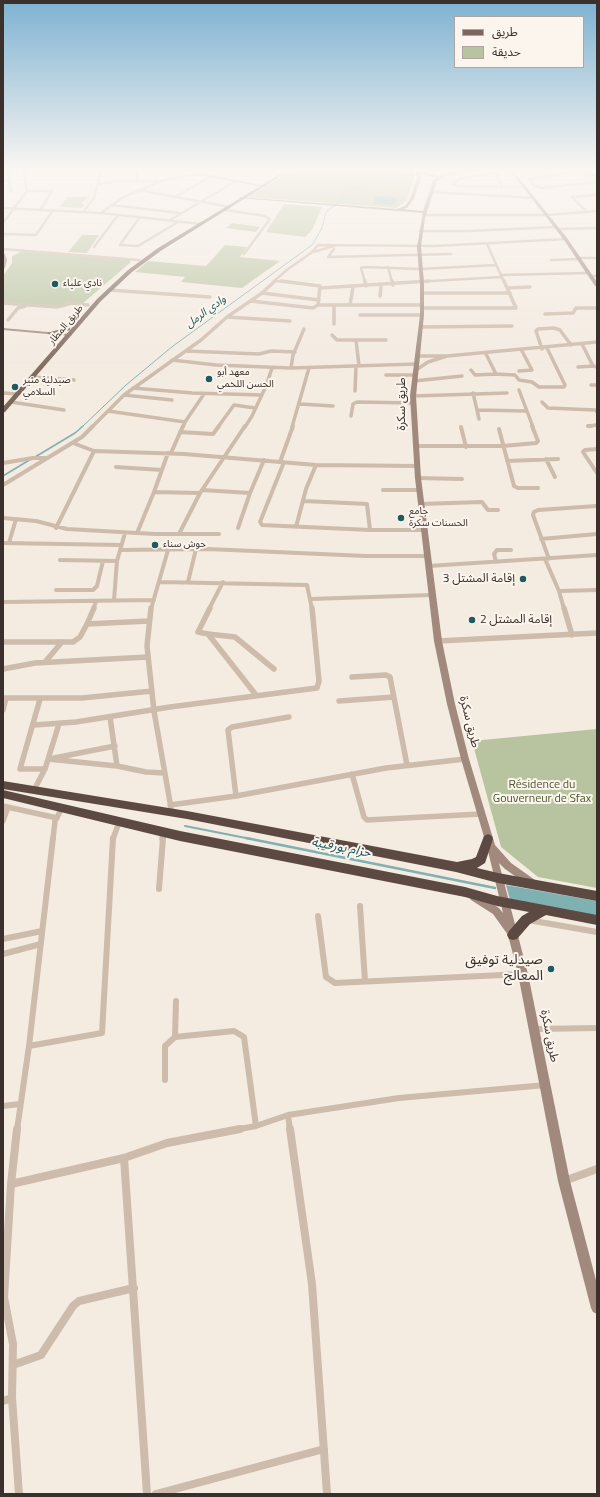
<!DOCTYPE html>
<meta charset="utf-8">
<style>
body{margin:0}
#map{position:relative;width:600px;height:1497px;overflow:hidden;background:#f4ebe1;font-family:"Titillium Web","Noto Sans Arabic",sans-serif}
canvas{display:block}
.frame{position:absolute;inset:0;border:4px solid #3b302b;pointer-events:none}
.legend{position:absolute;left:454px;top:16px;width:130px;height:52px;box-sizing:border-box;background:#fbf5ee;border:1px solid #aea6a0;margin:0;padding:5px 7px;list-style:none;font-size:12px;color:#3b302b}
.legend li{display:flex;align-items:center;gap:8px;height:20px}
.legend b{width:20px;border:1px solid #aea6a0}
</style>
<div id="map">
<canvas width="600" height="1497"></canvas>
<div class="frame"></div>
<ul class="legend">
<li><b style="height:5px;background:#7d675c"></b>طريق</li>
<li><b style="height:11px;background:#b8c4a0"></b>حديقة</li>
</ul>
</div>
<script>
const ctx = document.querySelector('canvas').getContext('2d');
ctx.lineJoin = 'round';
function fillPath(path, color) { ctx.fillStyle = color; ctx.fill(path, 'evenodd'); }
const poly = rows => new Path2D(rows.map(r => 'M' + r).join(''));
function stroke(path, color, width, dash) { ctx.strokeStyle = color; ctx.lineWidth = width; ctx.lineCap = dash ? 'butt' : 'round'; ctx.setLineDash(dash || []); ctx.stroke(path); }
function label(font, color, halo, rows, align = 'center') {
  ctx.font = font + ' "Titillium Web","Noto Sans Arabic",sans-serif'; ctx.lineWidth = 4; ctx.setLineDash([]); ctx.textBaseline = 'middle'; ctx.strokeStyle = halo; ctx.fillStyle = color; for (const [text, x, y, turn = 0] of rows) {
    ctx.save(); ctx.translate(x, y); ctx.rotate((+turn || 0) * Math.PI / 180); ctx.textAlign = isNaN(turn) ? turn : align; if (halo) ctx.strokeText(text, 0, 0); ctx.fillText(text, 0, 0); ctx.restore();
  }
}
fillPath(poly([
 [296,168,412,168,415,175,407,200,396,208,248,197],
 [67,197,90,197,81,203,85,204,82,208,60,207],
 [284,204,322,207,312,230,305,237,266,232],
 [232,223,260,227,256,232,226,228],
 [82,235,99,235,87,253,68,252],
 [225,245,247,247,240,257,280,261,242,288,181,282,185,277,135,272,148,261,206,266],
 [23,251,129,260,131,262,82,304,68,302,58,307,3,302,3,276,12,263,12,256],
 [597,729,597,888,538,877,501,847,472,741]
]), '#b8c4a0');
fillPath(poly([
 [375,196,396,197,395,205,374,204],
 [506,885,597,901,597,916,510,900]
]), '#7fb0b2');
stroke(poly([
 [423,172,456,168],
 [82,427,126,385,173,346,312,245,322,228,326,212,339,202,346,191,415,174]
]), '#7fb0b2', 1);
stroke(poly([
 [35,457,75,433,83,426],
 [3,476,31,459]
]), '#7fb0b2', 1.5);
stroke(poly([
 [185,826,251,839]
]), '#7fb0b2', 2);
stroke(poly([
 [246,838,495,888]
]), '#7fb0b2', 2.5);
stroke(poly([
 [136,168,138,181],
 [571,168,597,179],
 [23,169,27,191],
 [577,170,564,174,529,179,535,186,541,188,597,182],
 [8,172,11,191],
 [3,181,9,180],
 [99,184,118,181,159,181],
 [502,186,497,175,493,173,459,179,453,184,457,186,525,187],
 [138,190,230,207],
 [430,192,534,198],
 [175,197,212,176],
 [111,205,180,213],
 [3,208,101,213,122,198,161,181,198,174],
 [225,210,265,216,270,219,244,254],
 [83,212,94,198,102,168],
 [587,212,572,197,597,195],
 [101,213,201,224],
 [423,215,548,215],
 [547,215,597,211],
 [139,218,120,245,138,246,178,222],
 [170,220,236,181],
 [3,223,27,191,52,191,41,209],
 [558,229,597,228],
 [420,231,468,231,556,227],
 [3,234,36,235,53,210],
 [487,244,504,282],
 [94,247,118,215],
 [3,249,139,260],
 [334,249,328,257,451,254],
 [313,252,334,246],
 [579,258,597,258],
 [551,260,580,259],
 [388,267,392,282],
 [501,275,588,273],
 [591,276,597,276],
 [277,281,289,282],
 [273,282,288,269,311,253,318,245,435,246,566,239],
 [365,282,361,268,364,267,421,269,496,265],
 [413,282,502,277]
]), '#cdbbac', 2.5);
stroke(poly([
 [365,281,366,286],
 [392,281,393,285],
 [321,288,429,281],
 [507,288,530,287],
 [109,290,210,297],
 [262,293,319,300],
 [422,293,510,293],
 [380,296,381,286],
 [251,301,313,308,318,305,320,286,281,281],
 [3,303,57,307,72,303,88,305],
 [318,305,422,305],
 [334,305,334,324],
 [350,305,353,287],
 [422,308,516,308,504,281],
 [545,314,573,313,576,308,597,308],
 [360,315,422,315],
 [227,317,290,321],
 [8,320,18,308,25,306],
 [421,327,512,326],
 [332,335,337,340,386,340],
 [356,340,359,366],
 [582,344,593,366,597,367],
 [542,349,536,331,538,329,554,328,560,330,571,345],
 [186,351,259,354,271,351,295,352],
 [447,356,597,342],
 [172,360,216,365,291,368,416,364],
 [578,367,593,366],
 [291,368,293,355,304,329],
 [416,370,428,362,447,356,417,356],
 [471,370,475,375,496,374,486,354],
 [519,371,532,370,522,351],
 [496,374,515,375,519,380,532,382,539,387,564,387,565,385,547,348],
 [386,375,415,375],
 [33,377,74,380],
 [414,381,462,376],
 [591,385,597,385],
 [133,388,192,393,261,395],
 [519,390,533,427],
 [355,391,356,367],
 [3,393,18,394],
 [473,393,477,410,526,411],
 [124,395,172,400],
 [413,396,507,393],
 [11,402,64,410],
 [542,402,548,408,595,410,597,412],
 [300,404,333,406],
 [477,410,479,419],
 [108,411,185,422,183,427],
 [351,416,353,404,357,402,413,403],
 [185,422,204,394],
 [588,426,597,425],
 [92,427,124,395,201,340,227,317,262,293,275,281],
 [218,427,234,405,255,408],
 [245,427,252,416,266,386,272,368],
 [292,427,309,368]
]), '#cdbbac', 3.5);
stroke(poly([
 [588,426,591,426],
 [461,427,466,447],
 [499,429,514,486,518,488,538,488],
 [180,432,213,434,219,426],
 [73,443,94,451,184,454,316,465,417,466],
 [415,446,503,446,536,443,538,441,532,426],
 [597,449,585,450,583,452,597,473],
 [171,453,183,426],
 [546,459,555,477],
 [507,461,558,459],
 [280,462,293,426],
 [284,462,260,522,262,525,370,530,426,530],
 [3,463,33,458,46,458],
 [116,467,162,470],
 [418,478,462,479],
 [3,485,82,437,93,426],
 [202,490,250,493,264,460],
 [383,490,419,490],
 [154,492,168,453],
 [304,501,367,504,370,530],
 [421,504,482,502,488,510,498,510],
 [3,518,36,521,67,529,155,534,219,534],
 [296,527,306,489,316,465],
 [56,528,94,451],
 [238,528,250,493],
 [137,533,154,492,200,493],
 [179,534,200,493,245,426],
 [541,539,597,534],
 [3,543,121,545],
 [9,543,16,519],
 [120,550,208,549,366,556,428,556],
 [545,559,559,591,564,609],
 [549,559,533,515,534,512,538,510,597,506],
 [60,560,117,561],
 [496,562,494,554,497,550,511,550],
 [429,566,597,555],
 [160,582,307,585,312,609],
 [188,582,196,549],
 [56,590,93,590,97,586,103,561],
 [559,591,597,590],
 [311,599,431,595],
 [114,600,117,561,125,533],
 [3,602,154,600],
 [93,609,96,602],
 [151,609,168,550],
 [209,609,223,582]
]), '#cdbbac', 4);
stroke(poly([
 [151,608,147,646,154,711,171,808],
 [210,608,198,632,208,634,256,695],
 [564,608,572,635],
 [87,624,94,608],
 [208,634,235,637,274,669],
 [438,641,597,633],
 [3,642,73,642,80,637,87,624,149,621],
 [45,662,62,642],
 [3,669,35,663,148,657],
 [352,677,386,675,390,677,407,765],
 [3,698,82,698,152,691],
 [40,699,20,769,45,769],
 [339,701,394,697],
 [3,710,6,698],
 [34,725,76,722,170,707,317,688,319,681,312,608],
 [54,758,115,746],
 [48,759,117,766,110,717],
 [117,766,146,772,165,773],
 [352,774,364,817,367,820,481,814],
 [34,790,45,769,59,724],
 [236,796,228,730,232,727,289,717],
 [170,805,236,796,386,768,465,759],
 [3,806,57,818],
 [3,821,8,807],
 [53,839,55,821,62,808],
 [113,839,119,822],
 [162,839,163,832]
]), '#cdbbac', 5.5);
stroke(poly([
 [159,889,163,838],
 [360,906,365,981],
 [318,916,326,977,335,983,523,974],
 [528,920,597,932],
 [3,939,42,931],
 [3,954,41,944],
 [176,1001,175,1037,234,1031,244,1037,256,1126],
 [535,1029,597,1028],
 [29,1046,102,1033,113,838],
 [165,1080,165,1046,175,1037],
 [3,1106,20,1104],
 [288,1115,290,1130],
 [17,1130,29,1046,53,838],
 [234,1130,256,1126,288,1115,399,1098,546,1085]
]), '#cdbbac', 6);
stroke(poly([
 [17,1129,11,1184,4,1297,13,1344,12,1398,19,1494],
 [290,1129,312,1284,327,1494],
 [124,1158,147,1494],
 [564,1181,597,1169],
 [11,1184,124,1158,167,1143,240,1129],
 [13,1365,41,1355,73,1306,79,1301,134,1288],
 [3,1401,12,1398],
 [156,1494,324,1449]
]), '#cdbbac', 8);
fillPath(poly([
 [190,168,193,168,199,173,266,186,264,187,198,175,190,168],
 [415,168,417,168,419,171,439,176,444,174,478,168,484,168,445,176,437,181,425,218,421,247,424,283,424,315,416,396,421,478,442,641,455,704,469,759,495,845,511,863,535,880,537,883,535,886,532,887,529,886,505,869,499,863,528,974,570,1181,597,1284,597,1314,593,1312,591,1308,558,1181,518,974,508,935,493,914,471,900,469,897,471,894,474,893,477,894,499,908,503,913,487,847,461,759,447,704,434,641,415,478,410,396,420,315,420,283,417,247,423,213,238,198,240,197,397,209,405,206,410,199,417,178,415,168],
 [419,173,437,178,433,180,423,211,403,209,407,208,414,199,421,178,419,173],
 [508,168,511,168,567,238,597,282,597,286,595,286,564,240,508,168],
 [575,168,579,168,597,175,597,177,575,168],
 [3,253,5,254,7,260,5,268,3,269,3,253],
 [3,328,70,334,72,335,70,336,3,330,3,328]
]), '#a18a7d');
fillPath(poly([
 [23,168,29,168,3,174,3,172,23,168],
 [290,168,294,168,162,250,132,272,101,301,5,412,3,413,3,407,97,299,128,270,158,248,290,168],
 [68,327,70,328,70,330,50,335,47,333,68,327]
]), '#7d675c');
fillPath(poly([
 [3,781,187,811,457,862,472,859,476,857,484,836,488,834,492,836,493,839,485,863,477,868,498,873,597,891,597,901,498,883,456,872,187,819,3,789,3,781],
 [3,790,180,831,465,887,497,896,597,915,597,925,546,915,530,924,517,939,513,940,509,939,507,935,509,931,522,916,529,912,497,906,465,897,180,841,3,798,3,790]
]), '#5c4a42');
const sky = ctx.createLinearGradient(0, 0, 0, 377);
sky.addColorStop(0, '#7eb2d2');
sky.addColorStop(0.45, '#faf6f2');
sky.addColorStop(1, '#faf6f200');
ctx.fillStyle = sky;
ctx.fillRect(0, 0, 600, 377);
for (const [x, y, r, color] of [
 [55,284,4,"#1f5a5e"],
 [209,379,4,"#1f5a5e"],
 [15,387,4,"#1f5a5e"],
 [401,518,4,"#1f5a5e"],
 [155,545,4,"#1f5a5e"],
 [523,579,4,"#1f5a5e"],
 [472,620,4,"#1f5a5e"],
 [551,969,4,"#1f5a5e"]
]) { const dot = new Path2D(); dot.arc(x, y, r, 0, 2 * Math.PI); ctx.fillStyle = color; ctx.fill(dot); stroke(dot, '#fbf5ee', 1.5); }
label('10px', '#3b302b', '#fbf5ee', [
 ["نادي علياء",63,284],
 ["معهد أبو",217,373],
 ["الحسن اللخمي",217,385],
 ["صيدلية منير",23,381],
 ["السلامي",23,393],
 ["جامع",409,512],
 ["الحسنات سكرة",409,524],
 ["حوش سناء",163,545]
], 'left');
label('10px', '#3b302b', '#fbf5ee', [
 ["طريق المطار",66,325,-50]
]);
label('italic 11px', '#1f5a5e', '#fbf5ee', [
 ["وادي الرمل",206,312,-36]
]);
label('12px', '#3b302b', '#fbf5ee', [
 ["طريق سكرة",402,404,-90],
 ["طريق سكرة",469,722,76],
 ["طريق سكرة",549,1036,79]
]);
label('12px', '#3b302b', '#fbf5ee', [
 ["إقامة المشتل 3",515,579],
 ["إقامة المشتل 2",480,620,"left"]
], 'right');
label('12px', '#4a5a2e', '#fbf5ee', [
 ["Résidence du",542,785],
 ["Gouverneur de Sfax",542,799]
]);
label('italic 13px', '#1f5a5e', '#fbf5ee', [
 ["حزام بورقيبة",341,848,11]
]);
label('14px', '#3b302b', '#fbf5ee', [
 ["صيدلية توفيق",543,961],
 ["المعالج",543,977]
], 'right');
</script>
